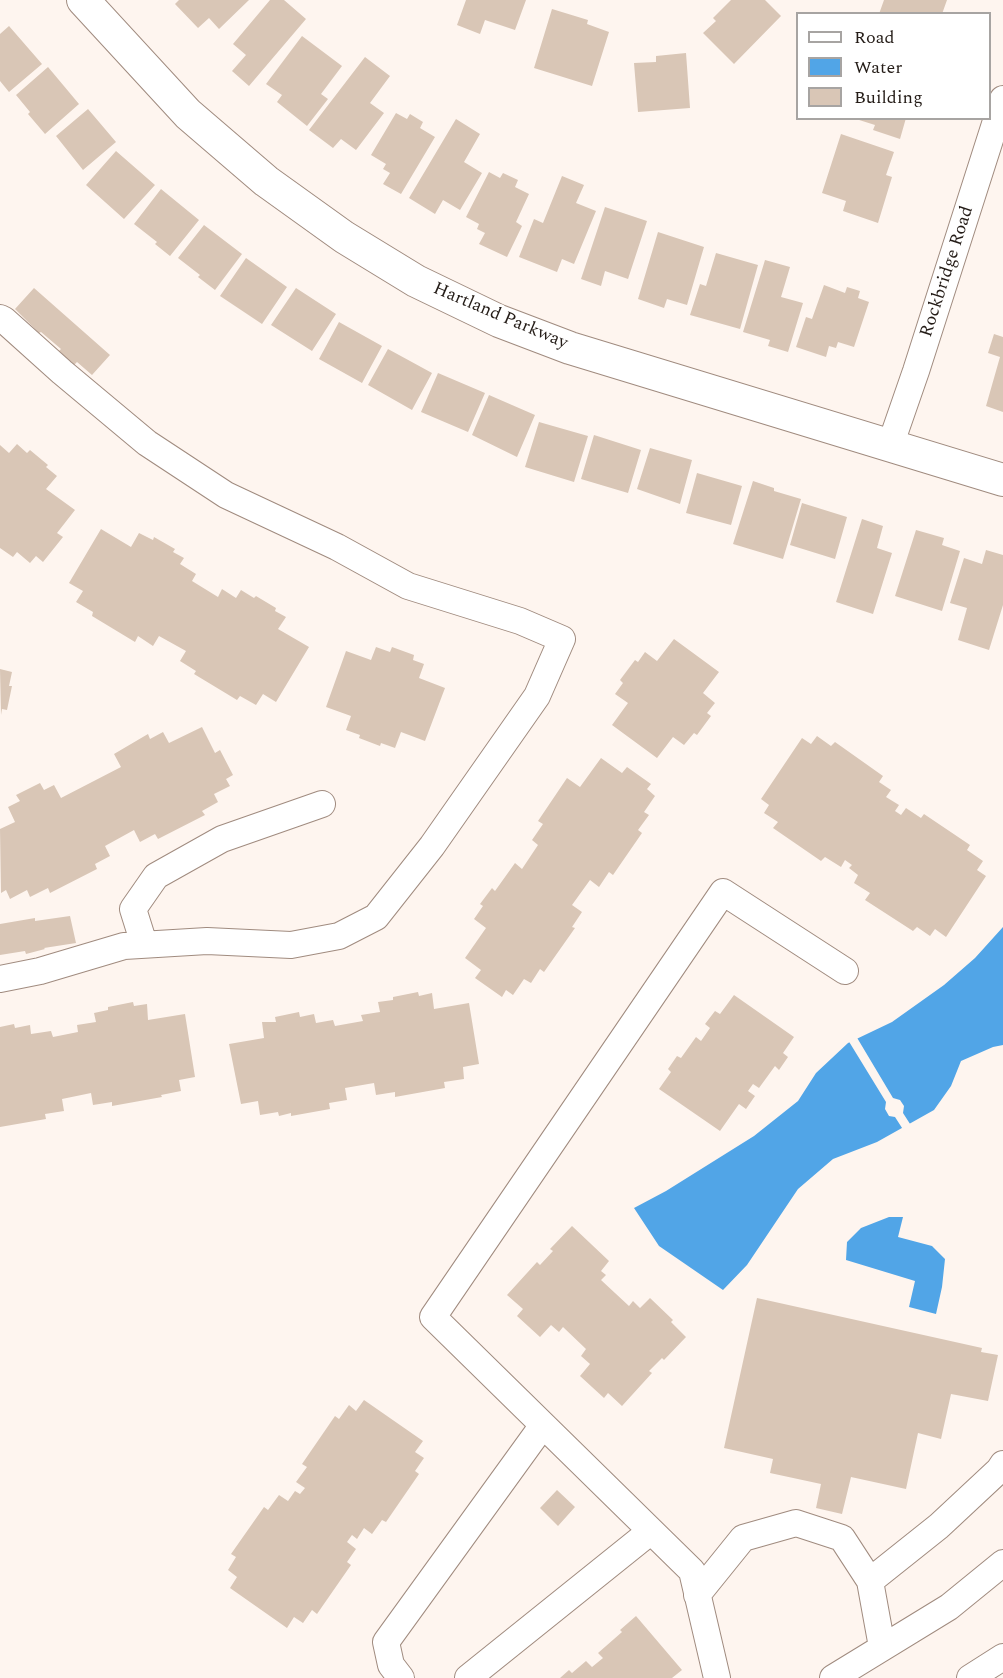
<!DOCTYPE html>
<style>
body{margin:0}
#map{position:relative;width:1003px;height:1678px;overflow:hidden;background:#fef5ef;font-family:Spectral,serif}
canvas{display:block}
.legend{position:absolute;left:796px;top:12px;width:195px;height:108px;box-sizing:border-box;background:#fff;border:2px solid #a7a4a2;margin:0;padding:8px 10px;list-style:none;font-size:18px;color:#241c17}
.legend li{display:flex;align-items:center;gap:12px;height:30px}
.legend b{width:30px;border:2px solid #a7a4a2}
</style>
<div id="map">
<canvas width="1003" height="1678"></canvas>
<ul class="legend">
<li><b style="height:8px;background:#fff"></b>Road</li>
<li><b style="height:16px;background:#51a5e7"></b>Water</li>
<li><b style="height:16px;background:#d9c6b6"></b>Building</li>
</ul>
</div>
<script>
const ctx = document.querySelector('canvas').getContext('2d');
ctx.lineJoin = 'round';
function fillPath(path, color) { ctx.fillStyle = color; ctx.fill(path, 'evenodd'); }
const poly = rows => new Path2D(rows.map(r => 'M' + r).join(''));
function stroke(path, color, width, dash) { ctx.strokeStyle = color; ctx.lineWidth = width; ctx.lineCap = dash ? 'butt' : 'round'; ctx.setLineDash(dash || []); ctx.stroke(path); }
function label(font, color, halo, rows, align = 'center') {
  ctx.font = font + ' Spectral,serif'; ctx.lineWidth = 5; ctx.setLineDash([]); ctx.textBaseline = 'middle'; ctx.strokeStyle = halo; ctx.fillStyle = color; for (const [text, x, y, turn = 0] of rows) {
    ctx.save(); ctx.translate(x, y); ctx.rotate((+turn || 0) * Math.PI / 180); ctx.textAlign = isNaN(turn) ? turn : align; if (halo) ctx.strokeText(text, 0, 0); ctx.fillText(text, 0, 0); ctx.restore();
  }
}
fillPath(poly([
 [1003,927,1003,1045,993,1047,961,1061,951,1086,934,1110,877,1142,833,1159,798,1189,747,1265,723,1290,659,1246,634,1208,666,1191,754,1136,798,1101,816,1073,848,1043,892,1022,944,985,975,958],
 [889,1217,903,1217,898,1237,932,1246,945,1259,942,1287,936,1314,909,1307,915,1281,846,1260,847,1242,861,1228]
]), '#51a5e7');
fillPath(poly([
 [856,1036,893,1098,900,1100,904,1106,903,1113,912,1127,907,1130,904,1131,895,1117,889,1116,885,1109,886,1102,848,1040]
]), '#fef5ef');
fillPath(poly([
 [179,0,249,0,219,29,209,18,198,28,175,4],
 [270,0,284,0,306,19,249,86,232,71,246,55,233,44],
 [466,0,526,0,515,30,485,20,480,34,457,25],
 [731,0,765,0,781,16,734,64,703,33,716,21,713,18],
 [884,0,947,0,942,14,879,14],
 [552,9,588,20,587,24,609,32,592,86,534,68],
 [9,26,42,64,9,92,0,81,0,34],
 [302,36,342,66,321,94,328,99,307,126,277,102,282,95,266,84],
 [686,53,690,108,638,112,634,63,656,62,656,56],
 [365,57,390,76,370,103,384,113,356,150,341,139,333,148,309,130],
 [48,67,79,104,45,134,28,114,30,112,16,95],
 [88,109,116,142,83,170,56,136],
 [396,113,407,119,410,114,423,122,420,128,435,137,401,194,383,184,390,173,383,169,386,164,371,155],
 [906,118,900,139,873,130,875,125,856,119],
 [456,119,480,134,464,162,482,173,460,210,443,200,435,214,409,198],
 [841,134,894,152,886,175,892,177,878,223,843,211,846,201,822,193],
 [116,151,155,185,124,219,86,185],
 [489,172,500,178,503,173,518,180,515,187,529,194,516,222,522,226,507,257,479,244,485,233,477,229,479,224,466,217],
 [562,176,584,185,576,203,596,211,574,264,562,259,557,272,519,257,534,219,543,223],
 [161,189,199,220,170,256,155,244,157,242,134,224],
 [605,207,647,221,628,279,605,271,601,286,581,279],
 [204,225,242,254,215,290,198,277,200,275,178,258],
 [658,232,704,247,687,305,667,299,664,308,638,299],
 [716,253,758,265,740,329,690,315,700,284,706,286],
 [246,258,287,287,262,324,220,296],
 [765,260,790,267,781,297,803,303,788,352,768,346,770,340,743,332],
 [824,285,845,293,847,287,860,291,858,298,869,302,854,347,838,342,836,348,829,346,826,357,796,347,806,317,812,319],
 [34,288,110,355,92,375,77,362,74,365,59,351,61,349,41,332,39,333,15,309],
 [296,288,336,314,312,351,271,325],
 [339,322,382,346,362,383,319,359],
 [994,334,1003,337,1003,412,986,406,1000,357,988,353],
 [388,349,432,373,412,410,368,385],
 [438,373,485,393,468,432,421,412],
 [489,395,535,415,517,457,472,435],
 [539,422,588,436,574,482,525,467],
 [594,435,641,450,628,493,581,479],
 [17,444,27,453,30,450,48,465,46,467,57,476,46,489,75,510,57,533,63,537,43,562,36,556,30,563,17,552,13,557,0,548,0,445,9,453],
 [650,448,692,460,680,504,637,489],
 [697,473,742,486,731,525,686,513],
 [753,481,774,488,774,491,801,499,783,559,733,544],
 [802,503,847,517,835,559,790,545],
 [862,519,883,526,877,548,892,553,873,614,836,602],
 [101,529,131,547,139,533,153,540,154,537,175,549,173,552,184,558,180,564,196,574,192,581,218,597,222,589,236,598,241,590,254,598,256,596,276,608,275,611,286,617,278,629,309,647,276,702,263,694,256,705,240,696,237,700,194,674,196,671,180,661,186,651,159,636,153,646,138,636,135,642,92,616,93,612,76,602,83,591,69,583],
 [916,530,944,538,942,545,960,551,942,611,895,596],
 [986,550,1003,555,1003,605,989,650,958,640,967,608,950,603,964,558,982,564],
 [674,639,719,672,703,693,715,703,707,713,711,716,697,735,694,733,684,745,673,737,657,758,612,725,628,703,615,694,623,683,620,680,635,660,638,662,645,652,657,661],
 [376,647,390,652,392,647,414,655,413,660,424,664,419,678,445,688,425,741,401,732,395,748,381,743,380,746,359,738,360,735,346,730,351,716,326,707,346,651,371,660],
 [0,669,12,672,9,686,12,686,7,710,2,709,1,715],
 [202,727,215,753,220,750,233,775,226,779,230,786,214,794,218,802,202,811,205,815,158,839,155,834,140,842,134,830,105,846,110,856,95,864,97,869,50,893,48,888,30,897,27,890,10,899,6,890,1,893,0,829,15,822,8,807,20,801,16,795,40,783,44,790,54,785,61,798,121,767,114,754,148,734,150,739,163,732,169,743],
 [817,736,831,746,835,742,883,776,879,782,891,790,886,797,899,805,895,811,901,815,906,808,921,818,924,814,970,845,967,850,983,861,977,870,986,876,946,937,935,929,930,936,917,927,913,931,865,900,870,893,854,883,858,875,849,868,852,865,845,860,841,867,825,857,821,861,773,828,778,822,764,813,769,805,761,799,802,738,811,744],
 [601,758,622,773,627,767,651,784,647,789,655,796,644,812,649,815,638,830,642,833,613,875,609,872,599,887,590,880,572,905,582,912,572,927,575,928,544,972,540,969,531,983,524,979,513,995,506,990,502,997,475,978,481,970,465,958,486,928,474,919,483,906,480,904,492,888,495,891,515,863,522,869,538,845,532,840,543,824,538,821,567,778,580,787],
 [70,916,76,943,44,948,45,949,26,954,25,951,0,955,0,924,35,918,35,921],
 [418,992,419,996,432,993,434,1009,469,1003,479,1064,463,1067,464,1079,444,1082,445,1088,395,1097,395,1092,376,1095,374,1083,345,1088,347,1100,329,1103,330,1109,291,1116,291,1113,279,1116,278,1112,260,1115,258,1101,241,1104,229,1044,264,1038,262,1022,276,1022,275,1017,299,1012,300,1017,314,1014,316,1023,333,1020,335,1026,363,1021,361,1015,380,1012,378,1002,393,1000,393,997],
 [734,995,794,1037,783,1053,788,1057,779,1070,775,1066,759,1088,753,1084,748,1091,755,1096,746,1109,739,1104,720,1131,659,1089,671,1072,668,1069,677,1056,681,1058,696,1037,701,1041,710,1028,705,1024,715,1011,720,1014],
 [133,1002,134,1006,147,1004,148,1020,185,1014,195,1077,179,1080,181,1091,161,1095,162,1097,112,1106,112,1102,93,1105,91,1093,62,1099,64,1111,45,1114,46,1119,0,1127,0,1027,14,1024,15,1028,30,1025,31,1034,51,1031,53,1037,78,1032,77,1025,96,1022,94,1013,108,1010,108,1007],
 [572,1226,609,1261,601,1271,606,1275,601,1280,629,1306,633,1301,640,1308,650,1298,673,1320,671,1322,686,1337,664,1360,662,1358,649,1371,652,1373,622,1406,608,1393,604,1398,580,1376,590,1364,581,1356,586,1349,563,1327,559,1332,551,1325,540,1337,517,1316,523,1309,507,1295,537,1262,540,1265,553,1251,550,1249],
 [757,1298,982,1348,981,1352,998,1355,988,1401,951,1394,941,1439,918,1433,906,1489,851,1477,842,1514,816,1508,821,1484,770,1473,773,1459,724,1448],
 [364,1400,423,1441,415,1452,424,1458,415,1471,419,1474,386,1522,382,1520,372,1534,364,1528,357,1539,352,1535,347,1542,356,1549,347,1562,351,1565,317,1614,312,1610,303,1623,294,1617,287,1628,230,1588,237,1577,228,1570,236,1557,231,1554,264,1507,268,1510,279,1495,288,1501,295,1491,300,1494,305,1488,296,1482,307,1467,302,1464,335,1416,339,1419,349,1405,356,1411],
 [557,1490,575,1507,558,1526,540,1508],
 [636,1616,682,1670,672,1678,560,1678,569,1670,572,1673,586,1661,592,1667,603,1658,598,1653,622,1632,620,1630]
]), '#d9c6b6');
const minor = poly([
 [0,318,4,320,62,372,147,443,226,495,337,547,408,586,520,621,562,639,537,696,432,846,376,917,339,936,291,945,207,941,124,946,40,971,0,979],
 [890,446,916,371,1003,99],
 [144,944,133,909,156,876,222,839,322,804],
 [870,1581,939,1526,999,1470,1003,1464],
 [697,1595,743,1538,796,1523,842,1538,870,1581,882,1647],
 [401,1678,391,1665,386,1642,543,1425],
 [468,1678,651,1531],
 [717,1678,692,1571,433,1317,723,892,845,971],
 [833,1678,949,1607,1003,1563],
 [970,1678,1003,1657]
]);
const tertiary = poly([
 [83,0,188,114,266,181,344,237,416,281,499,321,570,348,1003,480]
]);
stroke(minor, '#a08b7f', 28);
stroke(tertiary, '#a08b7f', 34);
stroke(minor, '#fff', 26);
stroke(tertiary, '#fff', 32);
label('18px', '#241c17', '#fff', [
 ["Rockbridge Road",948,272,-72],
 ["Hartland Parkway",500,317,23]
]);
</script>
